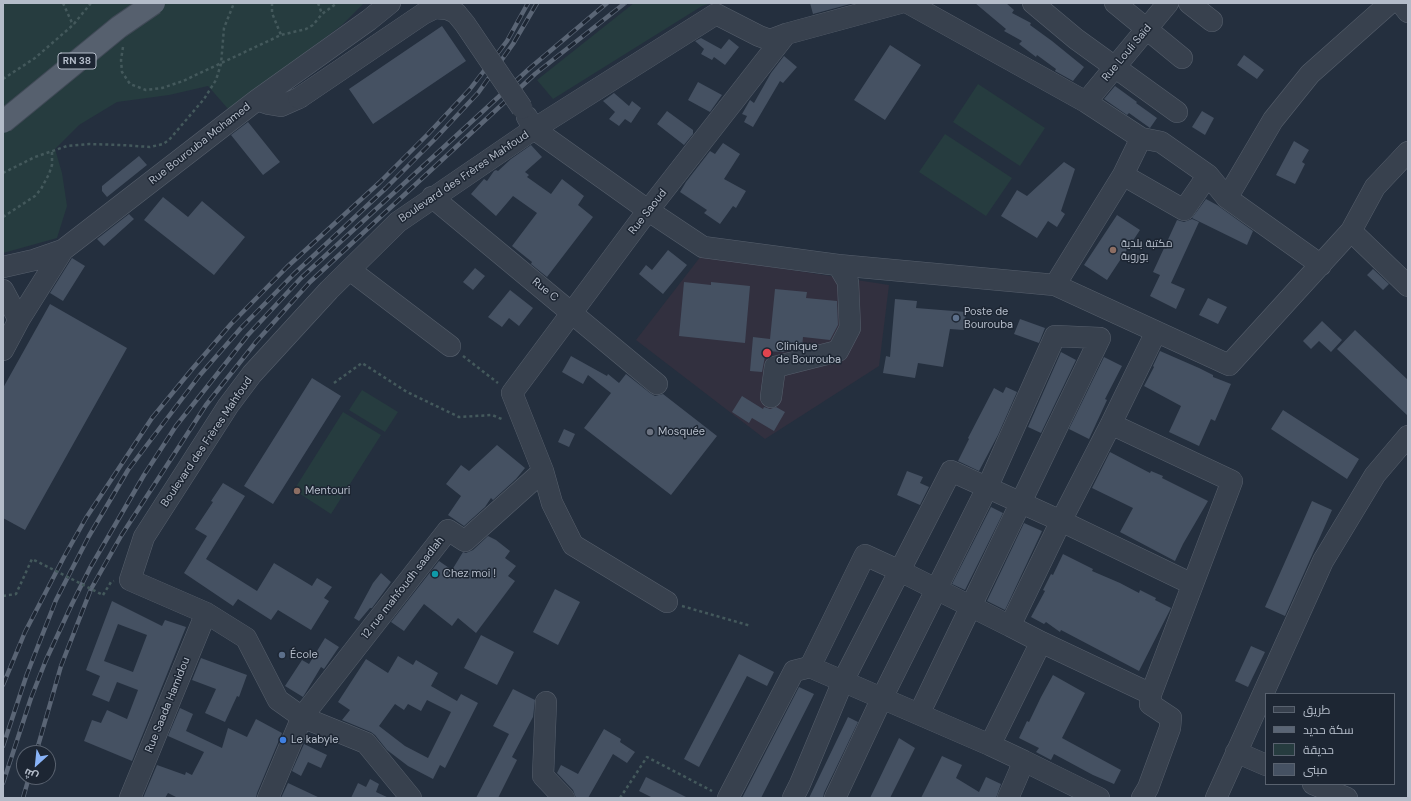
<!DOCTYPE html>
<meta charset="utf-8">
<style>
body{margin:0}
#map{position:relative;width:1411px;height:801px;overflow:hidden;background:#242f3e;font-family:"DM Sans",Cairo,sans-serif}
canvas{display:block}
.frame{position:absolute;inset:0;border:4px solid #b4bcc9;pointer-events:none}
.legend{position:absolute;left:1265px;top:693px;width:130px;height:92px;box-sizing:border-box;background:#1d2633;border:1px solid #59626f;margin:0;padding:5px 7px;list-style:none;font-size:12px;color:#b4bcc9}
.legend li{display:flex;align-items:center;gap:8px;height:20px}
.legend b{width:20px;border:1px solid #59626f}
.north{position:absolute;left:16px;top:745px;width:40px;height:40px;box-sizing:border-box;background:#1d2633;border:1px solid #59626f;border-radius:50%;rotate:207deg;font-size:11px;font-weight:700;line-height:16px;text-align:center;color:#b4bcc9}
.north::after{content:'';display:block;margin:auto;width:14px;height:18px;background:#8ab4f8;clip-path:polygon(50% 0,100% 100%,50% 72%,0 100%)}
</style>
<div id="map">
<canvas width="1411" height="801"></canvas>
<div class="frame"></div>
<ul class="legend">
<li><b style="height:5px;background:#38414e"></b>طريق</li>
<li><b style="height:5px;background:#5a6575"></b>سكة حديد</li>
<li><b style="height:11px;background:#263c3f"></b>حديقة</li>
<li><b style="height:11px;background:#455162"></b>مبنى</li>
</ul>
<div class="north">ش</div>
</div>
<script>
const ctx = document.querySelector('canvas').getContext('2d');
ctx.lineJoin = 'round';
function fillPath(path, color) { ctx.fillStyle = color; ctx.fill(path, 'evenodd'); }
const poly = rows => new Path2D(rows.map(r => 'M' + r).join(''));
function stroke(path, color, width, dash) { ctx.strokeStyle = color; ctx.lineWidth = width; ctx.lineCap = dash ? 'butt' : 'round'; ctx.setLineDash(dash || []); ctx.stroke(path); }
function label(font, color, halo, rows, align = 'center') {
  ctx.font = font + ' "DM Sans",Cairo,sans-serif'; ctx.lineWidth = 3; ctx.setLineDash([]); ctx.textBaseline = 'middle'; ctx.strokeStyle = halo; ctx.fillStyle = color; for (const [text, x, y, turn = 0] of rows) {
    ctx.save(); ctx.translate(x, y); ctx.rotate((+turn || 0) * Math.PI / 180); ctx.textAlign = isNaN(turn) ? turn : align; if (halo) ctx.strokeText(text, 0, 0); ctx.fillText(text, 0, 0); ctx.restore();
  }
}
fillPath(poly([
 [701,256,889,285,879,366,765,439,636,340]
]), '#32303f');
fillPath(poly([
 [3,3,364,3,342,25,229,110,208,86,169,95,117,102,79,125,55,149,62,173,67,206,57,238,3,253],
 [634,3,711,3,702,6,553,99,537,80],
 [978,84,1045,128,1020,166,953,122],
 [945,134,1012,178,986,216,919,172],
 [362,390,398,412,385,432,349,410],
 [343,412,381,435,331,514,294,490]
]), '#263c3f');
fillPath(poly([
 [810,3,854,3,813,14],
 [975,3,1006,3,1014,10,1012,13,1031,23,1030,25,1052,41,1084,67,1073,81,1055,71,1056,69,1037,55,1036,57,1019,44,1022,41,1004,31,1006,29],
 [442,26,466,61,373,124,349,89],
 [701,38,721,49,729,39,739,47,725,65,714,57,712,60,701,54,704,49,695,41],
 [890,45,921,65,885,120,854,100],
 [1244,55,1264,70,1257,79,1237,65],
 [784,56,797,67,783,83,780,81,753,127,744,122,747,116,742,114,750,100,754,103,771,73],
 [698,82,722,95,710,112,688,100],
 [1115,86,1137,102,1136,103,1157,118,1150,128,1129,113,1127,115,1104,99],
 [614,93,629,106,632,101,641,108,631,123,625,119,619,126,609,119,615,112,603,101],
 [667,111,693,130,693,134,684,145,657,124],
 [1202,111,1214,118,1205,135,1192,127],
 [248,122,280,162,263,175,231,135],
 [1294,141,1309,150,1302,162,1305,164,1295,184,1276,175],
 [723,143,740,154,724,179,746,191,736,208,733,206,720,224,704,213,707,210,680,192,686,182,710,151,715,154],
 [531,145,542,157,525,172,529,175,527,177,551,194,562,179,584,196,578,205,593,217,547,277,531,264,532,262,512,246,537,213,513,196,496,216,471,194,484,179,487,181,494,171,496,170,498,171,511,159],
 [139,156,147,165,107,197,102,191,102,186],
 [1064,162,1075,169,1061,211,1065,214,1057,227,1048,221,1037,238,1001,216,1017,190,1027,196],
 [163,197,188,217,202,201,245,237,214,275,144,220],
 [1206,199,1217,205,1253,231,1247,245,1192,218],
 [129,214,134,219,104,246,97,239],
 [1117,215,1140,230,1107,280,1084,265],
 [1192,219,1199,222,1171,283,1185,289,1176,309,1150,296,1160,275,1153,272,1177,220,1184,222],
 [668,250,687,265,663,294,639,274,646,265,652,270],
 [72,258,85,266,63,301,50,293],
 [475,268,485,276,473,290,463,282],
 [1373,269,1389,284,1383,290,1367,275],
 [684,282,711,285,711,282,750,286,745,343,679,336],
 [775,289,807,292,806,298,837,301,838,325,830,340,803,337,802,348,783,352,766,351,762,372,750,371,753,337,770,339],
 [510,290,533,308,519,326,509,318,502,327,488,317],
 [1208,298,1227,307,1218,324,1199,315],
 [895,299,917,301,916,308,966,312,964,330,950,329,943,367,918,363,915,378,883,373,886,356,890,357],
 [50,304,127,348,25,530,3,518,3,388],
 [1020,319,1045,328,1039,343,1014,334],
 [1322,321,1342,340,1331,352,1319,341,1311,349,1303,341],
 [1355,330,1408,380,1408,416,1337,349],
 [1160,351,1199,368,1213,375,1213,377,1231,384,1215,421,1211,419,1199,446,1169,432,1181,406,1144,386,1154,367,1153,366],
 [1061,352,1076,360,1041,433,1028,427],
 [571,356,607,376,608,374,619,383,626,374,650,393,655,396,663,394,717,436,671,495,584,428,611,393,588,375,583,384,562,372],
 [1104,357,1122,366,1105,399,1107,400,1089,439,1069,429],
 [312,378,341,396,273,504,244,486],
 [1006,387,1017,392,998,435,979,471,958,461,969,439,968,438,994,388,1003,393],
 [742,396,763,409,764,407,770,409,776,407,785,412,774,431,752,418,749,423,732,412],
 [1283,410,1359,459,1347,479,1271,429],
 [564,429,575,434,569,447,558,442],
 [497,445,525,468,516,479,493,500,491,498,485,507,464,526,448,515,461,496,446,484,461,465,469,471],
 [1110,452,1150,473,1151,471,1163,476,1162,478,1208,501,1183,544,1175,561,1120,532,1133,508,1092,488],
 [907,471,923,477,920,483,929,487,920,505,897,495],
 [223,483,245,496,206,559,257,591,274,563,312,586,317,578,332,587,324,598,329,601,311,630,278,610,271,620,238,599,233,606,184,573,207,536,195,529,213,502,211,501],
 [1312,501,1332,510,1285,616,1265,607],
 [991,507,1003,513,965,590,952,584],
 [1024,523,1042,531,1005,610,987,601],
 [488,536,496,540,510,551,505,558,516,566,508,576,515,581,476,633,458,618,452,626,424,604,404,631,391,622,439,561,452,570,463,552,466,553,473,550],
 [1063,554,1093,569,1092,571,1120,583,1139,593,1140,590,1156,598,1155,600,1171,608,1139,671,1061,630,1060,632,1046,622,1044,624,1031,617,1045,591,1043,590,1051,574,1053,575],
 [381,573,391,582,372,608,370,608,359,621,354,618,373,583],
 [555,589,580,602,558,645,533,632],
 [112,601,162,626,165,620,186,627,132,761,84,741,92,720,101,723,107,710,127,719,138,690,117,682,109,702,92,695,100,676,86,670],
 [118,624,147,635,133,672,104,661],
 [481,635,514,652,497,685,464,668],
 [325,638,339,647,324,669,321,667,303,697,285,686,302,660,309,664],
 [1251,646,1265,652,1248,687,1235,681],
 [739,654,774,672,767,686,747,676,699,767,684,759],
 [398,656,413,665,416,660,438,673,431,686,457,701,461,694,478,703,445,768,440,765,433,779,408,766,387,750,375,735,371,732,342,720,350,710,338,702,366,659,388,673],
 [427,700,451,712,428,758,405,746,379,726,395,704,404,710,408,704,421,711],
 [201,658,247,675,239,697,237,696,225,722,205,713,216,689,192,680],
 [1053,675,1085,693,1062,738,1121,770,1114,784,1093,775,1054,754,1051,760,1036,752,1039,748,1019,738,1027,721,1029,722,1041,697],
 [799,687,814,694,761,798,742,798],
 [513,689,535,700,533,717,512,757,517,760,498,798,476,798,509,734,493,726],
 [180,708,193,714,186,731,222,748,228,728,247,737,256,719,282,733,257,793,256,798,178,798,168,793,165,798,143,798,157,765,185,775,186,772,192,775,204,752,168,736],
 [848,717,858,722,824,793,823,798,809,798],
 [604,729,621,739,620,742,635,752,627,763,613,754,588,798,576,798,573,790,557,773,561,765,578,774],
 [899,738,915,748,890,798,870,798],
 [304,744,327,755,321,768,308,762,301,776,292,771],
 [942,756,962,765,956,778,979,792,986,777,1001,784,996,798,921,798],
 [646,777,688,798,653,798,639,791],
 [370,779,379,784,376,792,389,798,351,798,358,783,366,787],
 [288,783,320,798,281,798]
]), '#455162');
const minor = poly([
 [900,3,786,34,770,40,759,36,716,14,534,129,649,211,703,247,838,265,1055,285,1229,365,1351,231,1375,187,1408,152],
 [908,3,1086,102,1141,138,1123,175,1055,285],
 [1033,3,1076,39,1177,112],
 [1115,3,1182,58],
 [1189,3,1212,21],
 [1401,3,1408,12],
 [257,100,269,104,281,106,299,98],
 [1086,102,1168,3],
 [1141,138,1161,142,1208,175,1227,198,1321,265],
 [1123,175,1184,210,1208,175],
 [432,197,657,384],
 [1227,198,1273,120,1310,74,1390,3],
 [1351,231,1408,286],
 [3,267,34,260,63,250,257,100,369,20,390,3],
 [350,270,450,346],
 [3,290,19,320],
 [3,350,19,320,63,250],
 [771,397,775,367,838,351,850,328,848,282,838,265],
 [1111,424,1232,481,1151,694,1150,704,1171,718,1170,728,1148,788,1142,798],
 [543,471,552,503,573,545,667,602],
 [1041,642,1151,694],
 [810,667,990,745],
 [546,702,543,776,564,798],
 [1236,752,1266,765],
 [1024,761,1099,798],
 [1313,784,1347,798],
 [130,798,206,613],
 [268,798,302,717,448,530,465,541,543,471,512,393,643,217,786,34],
 [411,798,366,743,302,717,278,700,246,638,206,613,130,580,144,537,228,406,252,374,329,290,398,222,534,129,527,117],
 [728,798,794,671,810,667,865,555,900,571,1010,626],
 [793,798,800,784,843,681,951,471,1061,521,1192,584],
 [835,798,882,698,987,488,1055,336,1100,338,919,714],
 [1008,798,1024,761,990,745,1041,642,1010,626,1061,521,1111,424,1156,332],
 [1216,798,1323,561,1375,475,1408,436]
]);
stroke(minor, '#565f6c', 22);
stroke(poly([
 [63,3,73,25],
 [272,3,272,13,281,35],
 [318,3,322,14],
 [123,47,121,60,122,72,130,84,146,90,162,88,183,81,281,35,306,29,313,25,322,14,337,3],
 [3,79,35,58,73,25,91,3],
 [3,173,35,157,67,146,89,144,121,145,150,147,163,144,169,140,204,99,216,80,221,64,224,28,234,3],
 [3,217,35,196,41,189,49,174,52,165,52,151],
 [463,356,498,383],
 [334,383,362,363,407,392,459,417,492,415,504,420],
 [103,595,111,582,114,581],
 [3,596,16,594,32,559,50,568],
 [682,606,751,626],
 [620,798,647,757,712,791]
]), '#44595c', 2.5, [3, 3]);
stroke(minor, '#38414e', 21);
const rail = poly([
 [3,685,25,632,64,557,86,518,152,418,193,368,231,324,287,267,380,182,428,134,470,89,507,41,528,3],
 [3,746,27,674,56,600,89,536,128,470,200,375,241,328,294,274,386,188,434,140,478,93,513,44,537,3],
 [36,753,61,666,91,589,121,536,206,405,256,342,310,282,535,74,625,3],
 [3,783,31,698,46,660,72,604,90,568,144,475,176,426,248,335,301,278,530,68,607,3],
 [23,798,29,777]
]);
stroke(rail, '#5a6575', 4.5);
stroke(rail, '#1d2633', 3, [9]);
const minorBridge = poly([
 [299,98,423,14,435,8,447,9,456,13,465,24,522,108]
]);
const majorBridge = poly([
 [3,122,119,27,154,3]
]);
stroke(minorBridge, '#565f6c', 22, []);
stroke(majorBridge, '#414a57', 24, []);
stroke(poly([
 [50,568,103,595]
]), '#44595c', 2.5, [3, 3]);
stroke(minorBridge, '#38414e', 21);
stroke(majorBridge, '#56606e', 22);
for (const [x, y, r, color] of [
 [1113,250,4,"#8d6e63"],
 [956,318,4,"#5c6f8a"],
 [767,353,5,"#e0444e"],
 [650,432,4,"#6b7280"],
 [297,491,4,"#8d6e63"],
 [435,574,4,"#0f9aa8"],
 [282,655,4,"#5c6f8a"],
 [283,740,4,"#3f7fe0"]
]) { const dot = new Path2D(); dot.arc(x, y, r, 0, 2 * Math.PI); ctx.fillStyle = color; ctx.fill(dot); stroke(dot, '#1d2633', 1.5); }
for (const [x, y, w] of [
 [77,61,38]
]) { const box = new Path2D(); box.roundRect(x - w / 2, y - 8, w, 16, 3); ctx.fillStyle = '#1d2633'; ctx.fill(box); stroke(box, '#b4bcc9', 1); }
label('bold 10px', '#b4bcc9', null, [
 ["RN 38",77,61]
]);
label('11px', '#b4bcc9', '#1d2633', [
 ["Rue Louli Saïd",1127,53,-50],
 ["Rue Bourouba Mohamed",200,144,-38],
 ["Boulevard des Frères Mahfoud",464,177,-34],
 ["Rue Saoud",648,212,-52],
 ["Rue C",545,290,39],
 ["Boulevard des Frères Mahfoud",207,442,-56],
 ["12 rue mahfoudh saadlah",403,588,-52],
 ["Rue Saada Hamidou",168,705,-68]
]);
label('11px', '#b4bcc9', '#1d2633', [
 ["مكتبة بلدية",1121,244],
 ["بوروبة",1121,257],
 ["Poste de",964,312],
 ["Bourouba",964,325],
 ["Clinique",776,347],
 ["de Bourouba",776,360],
 ["Mosquée",658,432],
 ["Mentouri",305,491],
 ["Chez moi !",443,574],
 ["École",290,655],
 ["Le kabyle",291,740]
], 'left');
</script>
